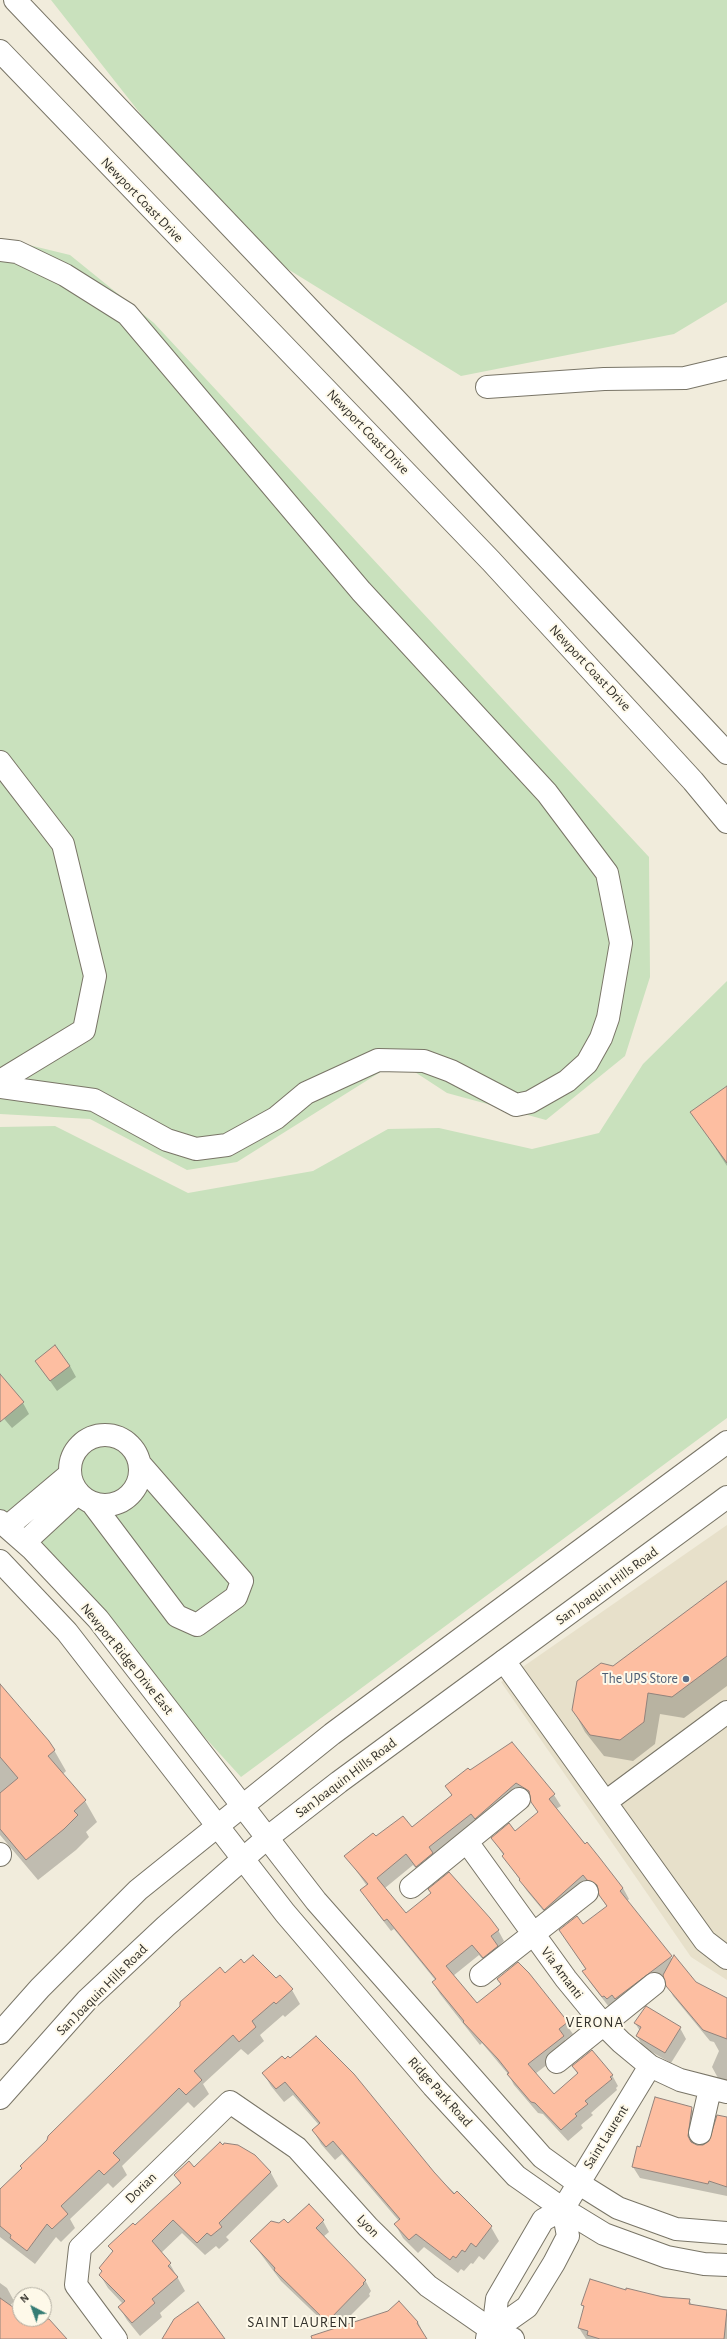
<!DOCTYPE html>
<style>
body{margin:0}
#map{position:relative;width:727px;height:2339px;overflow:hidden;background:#f1ecdc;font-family:"Alegreya Sans",sans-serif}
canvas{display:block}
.north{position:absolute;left:12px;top:2287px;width:40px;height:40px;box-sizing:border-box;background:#fef9e9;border:1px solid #ada99d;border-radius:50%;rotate:319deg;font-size:11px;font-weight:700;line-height:16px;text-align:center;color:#33312b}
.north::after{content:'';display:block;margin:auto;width:14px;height:18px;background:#357c74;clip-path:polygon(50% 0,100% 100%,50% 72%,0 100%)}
</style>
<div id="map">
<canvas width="727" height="2339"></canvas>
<div class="north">N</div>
</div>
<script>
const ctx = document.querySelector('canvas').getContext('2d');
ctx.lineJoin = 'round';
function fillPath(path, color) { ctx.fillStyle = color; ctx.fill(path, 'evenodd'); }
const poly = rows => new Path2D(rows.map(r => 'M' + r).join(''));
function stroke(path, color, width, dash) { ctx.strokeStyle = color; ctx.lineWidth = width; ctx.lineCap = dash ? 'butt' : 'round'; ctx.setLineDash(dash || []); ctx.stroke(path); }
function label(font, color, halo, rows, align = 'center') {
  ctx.font = font + ' "Alegreya Sans",sans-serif'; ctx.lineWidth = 4; ctx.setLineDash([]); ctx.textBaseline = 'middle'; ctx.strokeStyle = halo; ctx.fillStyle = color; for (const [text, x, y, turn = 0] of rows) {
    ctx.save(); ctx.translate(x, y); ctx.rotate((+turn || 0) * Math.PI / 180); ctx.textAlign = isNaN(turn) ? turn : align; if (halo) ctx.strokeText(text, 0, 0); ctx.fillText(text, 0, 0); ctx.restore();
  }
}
fillPath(poly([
 [727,1525,727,1980,691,1957,501,1682]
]), '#e7e0ca');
fillPath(poly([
 [51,0,727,0,727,302,674,334,461,376,239,239],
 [0,238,70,255,154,323,649,857,650,977,625,1056,546,1120,447,1093,398,1061,237,1162,187,1170,90,1119,0,1114],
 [727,981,727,1418,241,1777,7,1520,0,1516,0,1127,55,1126,188,1193,313,1171,388,1129,439,1128,532,1149,599,1133,643,1064]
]), '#c9e1bd');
fillPath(poly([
 [727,1088,727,1166,692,1112],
 [36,1361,70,1366,76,1377,57,1391],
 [0,1391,23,1403,29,1414,12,1428,0,1414],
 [727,1586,727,1686,684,1718,660,1714,655,1744,633,1761,604,1756,585,1732,573,1710,614,1667],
 [0,1685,54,1750,66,1771,63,1774,85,1801,97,1822,86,1832,89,1837,76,1850,38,1880,0,1835],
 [512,1743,554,1795,561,1806,556,1809,623,1888,629,1899,627,1901,673,1960,696,1983,727,1998,727,2083,718,2078,712,2067,719,2051,714,2042,710,2041,673,1996,664,1977,622,2009,609,2007,590,1982,584,1972,586,1970,560,1930,583,1926,607,1907,599,1893,594,1891,551,1920,527,1891,492,1838,515,1832,538,1813,531,1799,523,1794,423,1877,413,1865,385,1888,406,1914,498,1930,504,1941,498,1947,504,1957,490,1968,479,1955,453,1976,477,2004,501,1985,498,1979,528,1973,573,2034,565,2040,570,2047,535,2074,553,2095,578,2075,573,2066,612,2075,618,2086,616,2088,617,2090,591,2113,593,2115,581,2125,583,2128,568,2141,543,2114,538,2113,514,2085,508,2074,482,2043,480,2045,440,1994,433,1983,436,1981,394,1929,391,1931,368,1901,362,1890,367,1886,346,1856,376,1838,411,1828,452,1796,446,1786],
 [244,1964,276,1980,280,1976,292,1990,300,2004,285,2017,283,2015,260,2035,264,2041,248,2055,241,2049,203,2084,209,2094,194,2108,188,2102,122,2166,127,2175,113,2188,108,2183,70,2219,75,2228,61,2242,56,2237,35,2264,0,2237,0,2188,1,2189,22,2169,181,2006,224,1974],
 [635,2023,680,2028,686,2039,671,2063,643,2047,637,2036,640,2031],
 [282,2057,433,2173,491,2227,499,2241,484,2260,479,2256,473,2264,471,2263,464,2271,461,2269,458,2273,424,2247,418,2253,403,2238,395,2224,399,2221,342,2154,335,2160,321,2144,313,2130,319,2125,293,2095,284,2102,271,2086,263,2073],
 [691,2108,698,2119,694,2145,697,2146,704,2146,710,2142,727,2118,727,2196,640,2178,633,2167,640,2148],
 [222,2146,255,2156,271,2173,278,2186,226,2237,229,2240,219,2249,216,2246,205,2255,182,2233,161,2253,170,2264,185,2291,160,2313,162,2317,140,2336,127,2320,119,2307,123,2304,108,2288,100,2275,113,2252,109,2247,135,2227,181,2185,175,2175,194,2168],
 [323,2221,329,2232,323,2237,365,2280,371,2291,369,2294,370,2296,338,2328,376,2339,318,2339,332,2330,281,2281,251,2241,288,2225],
 [0,2283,7,2288,14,2301,10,2306,20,2313,20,2319,28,2319,66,2339,0,2339],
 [626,2291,689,2300,692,2305,711,2307,713,2311,727,2311,727,2339,586,2339,579,2328,584,2308,582,2305],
 [399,2302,418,2322,426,2339,384,2339,389,2312]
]), '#0003');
const building = poly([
 [727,1086,727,1163,690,1112,727,1086],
 [55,1345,70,1366,50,1381,35,1361,55,1345],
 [0,1374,24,1402,0,1422,0,1374],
 [727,1581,727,1656,672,1697,648,1693,644,1722,620,1740,590,1735,572,1710,577,1681,601,1663,613,1666,727,1581],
 [0,1684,49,1741,55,1750,48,1756,86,1800,74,1811,78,1815,64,1829,26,1860,0,1829,0,1793,18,1778,0,1757,0,1684],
 [512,1742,555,1794,549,1799,585,1844,587,1842,599,1857,623,1888,620,1891,672,1956,615,1999,612,1995,607,1999,604,1996,602,1997,582,1971,586,1969,559,1930,577,1916,583,1924,607,1906,599,1895,597,1885,587,1880,583,1875,544,1910,519,1880,520,1879,502,1856,504,1854,491,1838,509,1823,515,1831,538,1812,531,1802,529,1791,516,1783,475,1819,471,1814,429,1847,433,1853,416,1867,406,1854,377,1878,406,1913,431,1893,428,1889,449,1872,490,1918,499,1930,491,1936,498,1946,483,1958,472,1945,446,1966,477,2003,501,1984,497,1979,518,1962,529,1973,568,2022,559,2029,564,2036,528,2064,554,2094,578,2073,572,2066,592,2050,613,2075,610,2077,612,2079,585,2101,588,2104,575,2114,577,2116,561,2130,535,2103,531,2102,507,2074,509,2073,498,2059,463,2022,464,2021,432,1982,436,1979,387,1919,384,1921,360,1890,368,1884,344,1856,373,1833,376,1836,403,1816,412,1827,452,1795,445,1786,468,1768,470,1770,512,1742],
 [253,1955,276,1978,280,1975,293,1989,276,2004,274,2002,252,2021,256,2027,239,2042,233,2035,194,2071,202,2080,186,2095,179,2088,113,2153,120,2160,104,2175,99,2170,61,2206,68,2214,52,2229,47,2224,27,2251,10,2238,11,2235,0,2226,0,2189,22,2168,20,2166,47,2140,48,2136,180,2006,180,2002,220,1967,225,1973,241,1959,244,1963,253,1955],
 [674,1955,696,1982,727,1998,727,2039,703,2030,666,1986,663,1975,674,1955],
 [646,2006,681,2027,665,2053,636,2036,641,2027,634,2023,646,2006],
 [316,2036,354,2074,434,2172,454,2194,457,2191,492,2226,476,2247,471,2243,465,2252,462,2250,456,2258,453,2256,450,2260,416,2234,409,2240,394,2224,400,2219,333,2141,326,2147,312,2130,320,2123,285,2082,276,2089,262,2073,282,2056,285,2059,288,2056,290,2058,316,2036],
 [655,2097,692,2107,688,2136,691,2142,697,2145,703,2145,709,2141,717,2115,727,2117,727,2187,709,2181,708,2184,632,2167,637,2146,640,2147,655,2097],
 [220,2142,223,2145,224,2143,238,2145,255,2155,271,2172,219,2223,222,2227,211,2236,207,2233,197,2243,173,2220,152,2241,171,2263,168,2266,178,2277,152,2299,155,2303,132,2323,118,2307,125,2301,99,2275,102,2271,99,2268,113,2251,108,2246,133,2223,135,2225,181,2183,174,2175,189,2161,194,2167,220,2142],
 [309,2204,324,2220,316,2228,366,2280,363,2283,364,2284,327,2322,274,2270,275,2268,250,2241,271,2221,279,2223,284,2219,288,2223,309,2204],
 [590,2279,626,2290,626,2288,663,2297,690,2299,689,2304,727,2310,724,2339,600,2339,587,2335,588,2331,578,2328,584,2306,581,2305,590,2279],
 [0,2298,20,2312,20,2319,49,2319,67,2339,0,2339,0,2298],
 [399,2301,418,2322,417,2323,427,2339,312,2339,311,2336,388,2311,399,2301],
 [198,2302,225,2339,162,2339,174,2319,198,2302]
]);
fillPath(building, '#fdbea1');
stroke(building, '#92837c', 1);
const minor = poly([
 [0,250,17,252,65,275,127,314,361,591,547,793,607,873,621,943,608,1018,601,1038,587,1063,567,1081,530,1102,516,1105,451,1071,424,1061,378,1060,306,1093,276,1118,227,1145,196,1149,167,1140,94,1100,0,1087],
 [487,387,604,379,685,378,727,368],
 [0,762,63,844,95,976,84,1030,0,1081],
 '70 1470a35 35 0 1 1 70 0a35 35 0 1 1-70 0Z',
 [92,1503,177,1616,197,1625,236,1597,242,1581,140,1464],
 [0,1521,32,1549,98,1619,316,1901,542,2157,578,2183,618,2208,676,2229,727,2233],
 [7,1527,70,1474],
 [25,1542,78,1493],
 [0,1561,67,1632,285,1913,433,2086,516,2176,563,2209,604,2234,667,2257,704,2264,727,2265],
 [504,1661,705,1941,727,1958],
 [607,1801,727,1712],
 [467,1842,566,1979,603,2024,621,2042,650,2066,680,2080,727,2092],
 [0,1854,0,1855],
 [411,1887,519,1799],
 [481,1975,587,1892],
 [557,2062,654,1984],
 [700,2133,710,2089],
 [493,2331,497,2299,543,2220,563,2209,650,2066],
 [487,2338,493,2331,527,2307,554,2263,568,2236,563,2209],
 [116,2339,76,2285,80,2248,230,2102,297,2148,368,2227,428,2286,493,2331,513,2339]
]);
const major = poly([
 [15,0,397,401,727,753],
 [0,51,491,561,693,781,727,822],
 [0,2033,40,1988,138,1890,332,1734,727,1442],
 [0,2098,87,2000,166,1926,267,1838,339,1782,727,1497]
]);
stroke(minor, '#797567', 24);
stroke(major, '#797567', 24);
stroke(minor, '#fff', 22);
stroke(major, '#fff', 22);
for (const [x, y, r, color] of [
 [686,1679,4,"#5c6f8a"]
]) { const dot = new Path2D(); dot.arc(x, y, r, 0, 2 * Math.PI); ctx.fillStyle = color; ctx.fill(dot); stroke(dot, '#fef9e9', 1.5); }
label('14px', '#33312b', '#fef9e9', [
 ["Newport Coast Drive",142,200,46],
 ["Newport Coast Drive",368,432,46],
 ["Newport Coast Drive",590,668,47],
 ["San Joaquin Hills Road",607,1586,-36],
 ["Newport Ridge Drive East",127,1659,51],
 ["San Joaquin Hills Road",346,1778,-37],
 ["Via Amanti",562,1973,53],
 ["San Joaquin Hills Road",102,1990,-45],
 ["Ridge Park Road",440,2092,48],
 ["Saint Laurent",606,2137,-58],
 ["Dorian",141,2188,-44],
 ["Lyon",368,2226,46]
]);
label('14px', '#4e5e75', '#fef9e9', [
 ["The UPS Store",678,1679]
], 'right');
ctx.letterSpacing = '1px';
label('15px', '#33312b', '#fef9e9', [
 ["VERONA",595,2022],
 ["SAINT LAURENT",302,2322]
]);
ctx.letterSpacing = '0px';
</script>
